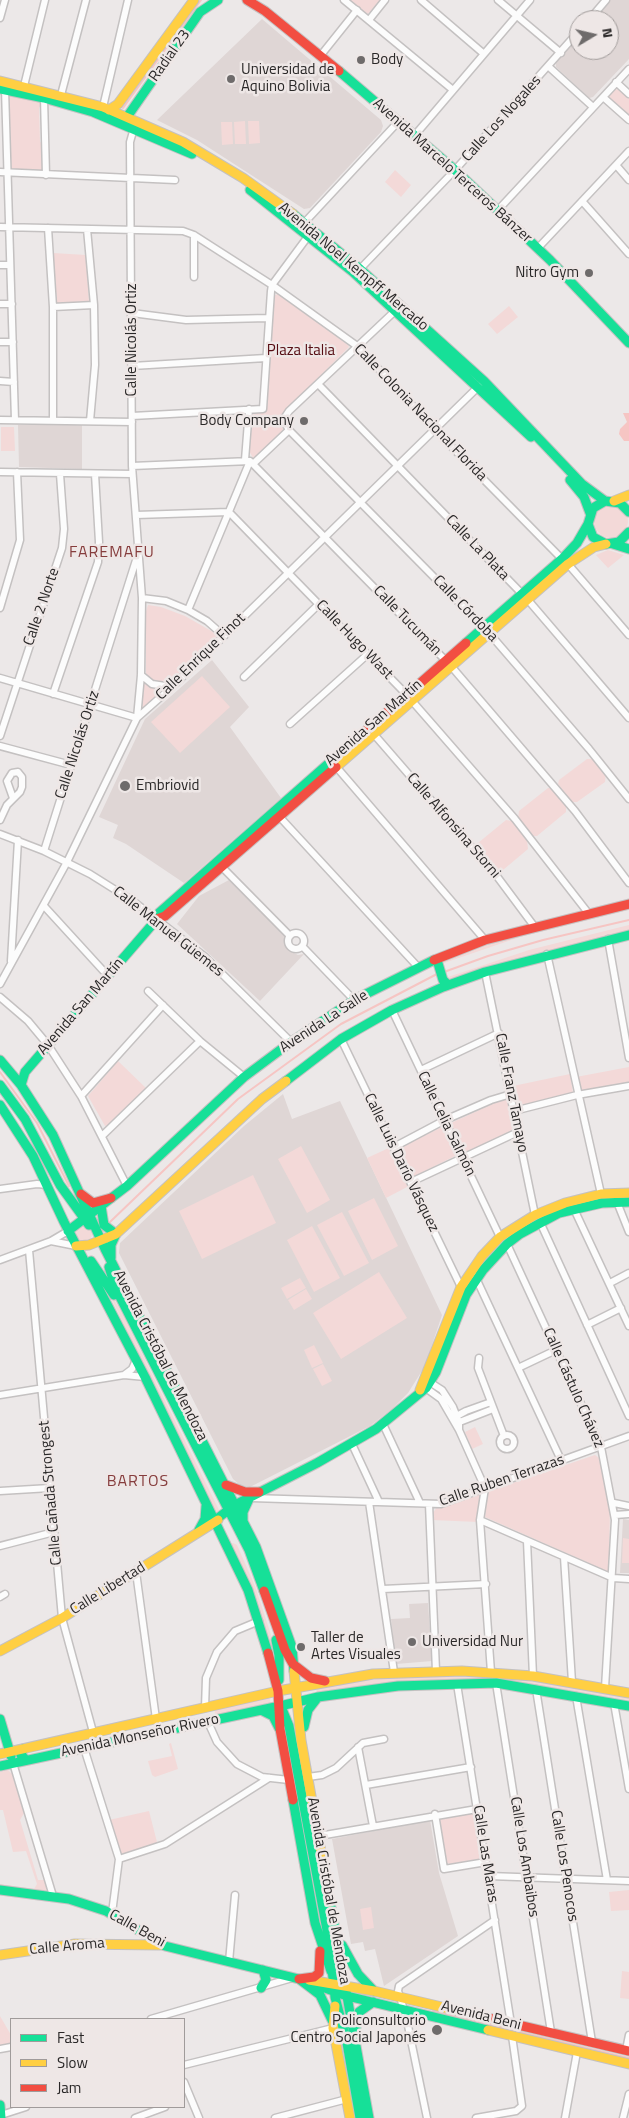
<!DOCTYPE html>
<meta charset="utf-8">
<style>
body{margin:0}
#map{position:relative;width:629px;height:2118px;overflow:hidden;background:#ece8e8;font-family:"Titillium Web",sans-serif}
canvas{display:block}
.legend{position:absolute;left:10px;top:2018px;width:175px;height:90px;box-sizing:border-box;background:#eee7e6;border:1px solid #a09b9a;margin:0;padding:6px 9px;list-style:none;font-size:15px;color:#2a2828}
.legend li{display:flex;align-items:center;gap:10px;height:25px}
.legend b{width:25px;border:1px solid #a09b9a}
.north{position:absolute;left:569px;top:10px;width:50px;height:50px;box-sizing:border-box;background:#eee7e6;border:1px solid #a09b9a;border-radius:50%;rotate:81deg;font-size:14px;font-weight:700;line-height:20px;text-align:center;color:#2a2828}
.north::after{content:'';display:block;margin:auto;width:18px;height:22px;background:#6e6b6b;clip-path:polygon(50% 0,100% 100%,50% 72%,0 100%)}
</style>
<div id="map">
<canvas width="629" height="2118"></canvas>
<ul class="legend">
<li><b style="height:6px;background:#16e098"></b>Fast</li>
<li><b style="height:6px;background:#ffcf43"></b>Slow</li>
<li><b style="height:6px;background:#f24e42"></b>Jam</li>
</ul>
<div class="north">N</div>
</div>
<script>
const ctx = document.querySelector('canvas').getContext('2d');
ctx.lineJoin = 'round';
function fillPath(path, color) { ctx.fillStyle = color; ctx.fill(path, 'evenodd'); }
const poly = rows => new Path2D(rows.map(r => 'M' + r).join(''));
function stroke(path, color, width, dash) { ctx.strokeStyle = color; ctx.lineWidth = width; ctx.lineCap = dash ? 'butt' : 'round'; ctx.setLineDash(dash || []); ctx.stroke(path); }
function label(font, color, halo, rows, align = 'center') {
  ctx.font = font + ' "Titillium Web",sans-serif'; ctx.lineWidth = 5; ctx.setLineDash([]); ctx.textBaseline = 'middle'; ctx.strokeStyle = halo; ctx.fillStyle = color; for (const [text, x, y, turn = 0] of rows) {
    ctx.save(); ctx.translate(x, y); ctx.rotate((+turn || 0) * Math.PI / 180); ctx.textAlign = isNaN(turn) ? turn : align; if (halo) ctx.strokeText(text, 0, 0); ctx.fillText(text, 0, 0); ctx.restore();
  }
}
fillPath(poly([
 [610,0,629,0,629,59,593,97,589,98,556,67,556,62,579,36,579,50,609,50,609,20,592,20],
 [262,19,381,120,383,126,381,132,310,208,304,209,197,140,157,120],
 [18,425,82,425,82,469,19,467],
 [212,660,249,707,230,727,281,798,184,883,126,844,113,838,118,825,99,817,145,719],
 [229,880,287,938,286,942,290,951,298,955,304,954,260,1001,177,924,199,896],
 [283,1094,292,1119,340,1101,442,1315,425,1366,408,1393,393,1408,370,1426,250,1487,240,1485,233,1479,119,1253,120,1243,244,1126],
 [623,1519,629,1520,629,1573,620,1573],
 [428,1603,432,1661,396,1664,391,1619,410,1618,409,1604],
 [430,1820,439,1873,458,1936,384,1986,375,1949,365,1951,363,1942,351,1944,332,1839]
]), '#dfd6d5');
fillPath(poly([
 [347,0,381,0,368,14],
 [612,89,621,90,629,98,629,116,611,100,608,94],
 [10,94,41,99,43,110,39,107,40,142,44,144,45,169,43,171,13,170,11,168,7,97],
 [245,121,246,144,235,144,234,122],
 [248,121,259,121,260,143,249,144],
 [221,122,232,122,233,144,222,145],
 [395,170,411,185,401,197,385,182],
 [53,253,86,255,89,302,57,303],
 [278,294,348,345,349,347,284,412,281,425,284,430,265,450,253,458,249,451,251,415,253,412,262,411,273,296],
 [509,306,518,317,497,334,488,324],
 [1,427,14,427,15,451,1,451],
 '594 521a17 17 0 1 1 34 0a17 17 0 1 1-34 0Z',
 [608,550,624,555,608,568,596,555],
 [148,605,161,607,185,616,213,632,217,638,171,681,163,683,149,679,146,673,146,611],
 [202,676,230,707,180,753,151,722],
 [144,683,151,688,162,690,142,709],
 [587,759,595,759,606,773,605,782,577,802,572,802,558,784,559,780],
 [548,788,553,788,566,807,566,812,537,836,530,836,518,819,519,811],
 [506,820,512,821,527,840,528,849,503,870,495,870,477,848,478,843],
 [629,907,629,910,520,937,444,963,443,960,484,944],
 [629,925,629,931,525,956,454,980,448,977,529,950],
 [118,1061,146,1088,109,1125,105,1126,88,1096],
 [629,1067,629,1084,581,1091,576,1077],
 [570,1074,573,1093,520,1107,516,1104,513,1086],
 [503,1099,508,1100,514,1127,512,1131,466,1153,462,1151,450,1126,451,1123],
 [444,1126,457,1155,413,1177,399,1148],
 [301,1146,330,1200,307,1213,278,1159],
 [391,1147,409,1186,386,1198,367,1158],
 [253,1175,276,1223,202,1259,179,1211],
 [374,1198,398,1246,372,1260,348,1211],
 [342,1212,369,1263,344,1276,317,1225],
 [312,1226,340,1278,314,1292,287,1240],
 '76 1234a8 8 0 1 1 16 0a8 8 0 1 1-16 0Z',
 [379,1272,407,1318,341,1359,313,1313],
 [300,1278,306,1288,287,1299,281,1288],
 [103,1281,122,1313,219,1510,214,1513],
 [306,1289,312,1299,294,1310,288,1300],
 [314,1345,323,1363,312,1368,304,1350],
 [323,1364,332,1381,322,1386,313,1369],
 [475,1427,483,1444,472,1449,465,1432],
 [595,1455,599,1458,610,1503,609,1572,485,1517,487,1493,489,1491],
 [478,1494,481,1496,478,1522,432,1520,433,1513,437,1507],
 [623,1538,629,1539,629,1563,622,1563],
 [233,1543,237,1545,255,1586,272,1638,277,1663,231,1544],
 [466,1675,553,1682,629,1697,629,1700,544,1686,398,1682,317,1693,316,1688,398,1676],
 [269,1696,271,1705,216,1717,214,1709],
 [171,1743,178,1769,155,1777,152,1775,148,1761,172,1756,169,1744],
 [8,1770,12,1774,24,1813,20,1820,38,1880,44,1880,47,1889,44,1891,0,1887,0,1884,34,1889,37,1884,26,1851,13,1852,3,1810,0,1810,0,1772],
 [149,1811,158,1846,122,1856,109,1820],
 [471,1813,475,1816,481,1855,479,1859,450,1864,445,1862,439,1821,441,1818],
 [629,1890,629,1910,611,1911,609,1892],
 [371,1907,374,1928,363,1930,360,1909],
 [622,1971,629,1972,629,1999,620,1998],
 [0,2016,11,2035,11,2046,0,2048]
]), '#f3d9d8');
fillPath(poly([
 [623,413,629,413,629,441,624,441,619,434,620,429,627,422]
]), '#f6c5c3');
stroke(poly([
 [123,108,201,0],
 [444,972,488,956,543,940,629,920],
 [0,1072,37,1123,69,1186],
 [110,1222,238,1099,341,1024,437,974],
 [433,2011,629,2058]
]), '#f6c5c3', 2);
const street = poly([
 [344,0,453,90],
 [421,0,484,54],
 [498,0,561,53],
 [0,18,5,0],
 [369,20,385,0],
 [589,20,606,0],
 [321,55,357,10],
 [549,67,593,107],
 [616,82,629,94],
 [24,86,45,0],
 [5,89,15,420],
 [61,95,86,0],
 [603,97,629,120],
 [44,98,46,175],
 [103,107,128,0],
 [415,135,530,0],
 [616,165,629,180],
 [0,172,175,180],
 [582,201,629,254],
 [498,210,629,69],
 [305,222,399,121],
 [0,227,183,231,194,235,272,285,357,346,442,437,562,559],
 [48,228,53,307,53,421],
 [87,229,94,305,95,365,90,421],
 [194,235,194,277],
 [538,248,629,151],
 [0,265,10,265],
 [360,269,455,170,579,31],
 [0,304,12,304],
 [53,307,94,305],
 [396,310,289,411,285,417,285,423,289,430,489,633,589,749,629,799],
 [132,313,186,320,268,318],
 [0,342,13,342],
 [132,366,266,358],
 [0,381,14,382],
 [318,384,528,600,629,718],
 [132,416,263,409,271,291,272,285,309,235],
 [0,420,132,422],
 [245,460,249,409],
 [253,464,289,430],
 [132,466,250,461,451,666,575,811,629,883],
 [0,472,132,474],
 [136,515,229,512,406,694,515,819,589,914],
 [568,564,629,635],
 [142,598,166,601,188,610,207,621,224,636],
 [0,608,20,540,17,472],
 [188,610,250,461],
 [141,675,152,684,172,687],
 [244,677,319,604],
 [0,678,137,718,141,675,142,598,132,466,130,142,134,128],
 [53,694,98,562,99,542,95,474],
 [290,724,368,654],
 [372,732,496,875,534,926],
 [0,736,62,548,64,529,60,474],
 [0,746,71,765],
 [333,763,485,940],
 [277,814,418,967],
 [0,820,7,805,20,792,22,787,22,777,18,772,12,773,7,781,13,798],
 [0,834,44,851,90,874,133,901,204,956,291,1042],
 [44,851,137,557],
 [219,864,290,936],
 [44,906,108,976],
 '288 941a8 8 0 1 1 16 0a8 8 0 1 1-16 0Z',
 [608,939,629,1058],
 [302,946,354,1000],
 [547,954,601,1194],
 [11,961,18,840],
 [485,972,535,1215],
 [0,984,67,862,137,718,172,687,479,386],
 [148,991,200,1041,244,1077],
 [0,997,28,1021,48,1045,81,1096,127,1186],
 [392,1010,500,1237],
 [341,1039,461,1287],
 [421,1070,499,1033],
 [81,1096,163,1005],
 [514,1111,577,1095,629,1086],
 [103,1135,200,1041],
 [394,1147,445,1120,491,1100,511,1094],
 [411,1182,518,1132],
 [0,1189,37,1184,47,1185],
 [617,1202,629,1232],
 [574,1209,629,1326],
 [540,1222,629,1416],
 [51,1241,76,1246],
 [507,1244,601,1447,615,1520,605,1688],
 [29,1250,62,1618,93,1732],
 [0,1260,51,1241,68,1231],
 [475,1276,561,1460],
 [610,1283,629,1273],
 [587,1325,621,1308],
 [479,1358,478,1368,504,1436],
 [518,1368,556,1350],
 [124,1375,132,1369,136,1360],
 [428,1381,442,1390,453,1407,459,1422,459,1430],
 [423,1386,441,1399,459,1430,485,1488,480,1520,491,1672],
 [0,1395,124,1375,145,1377],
 [453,1418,466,1411,491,1402],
 [457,1423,493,1409],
 [383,1424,420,1503],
 '500 1442a7 7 0 1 1 14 0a7 7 0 1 1-14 0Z',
 [352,1444,379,1502],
 [0,1491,50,1488],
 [252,1498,441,1504,629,1436],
 [369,1502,394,1672],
 [614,1503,629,1506],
 [429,1504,436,1671],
 [615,1515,629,1514],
 [480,1520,613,1578,629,1579],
 [527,1541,533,1676],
 [0,1546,54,1532],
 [564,1557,572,1682],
 [136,1572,156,1719],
 [383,1589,486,1584],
 [0,1597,5,1594],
 [496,1683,551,2032],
 [457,1684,511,2024],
 [536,1689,592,2042],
 [576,1696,607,1880],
 [614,1703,629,1789],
 [205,1708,206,1678,217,1652,235,1631,259,1621],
 [208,1722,217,1742,237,1764,262,1777,289,1780],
 [358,1747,373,1826],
 [84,1748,119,1859,112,1913],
 [13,1763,53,1896],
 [308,1777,322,1775,336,1768,363,1743,384,1739],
 [366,1785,471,1767],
 [435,1814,444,1869,486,1862],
 [319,1836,477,1809],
 [119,1859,165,1844,269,1778],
 [489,1876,629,1881],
 [229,1962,235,1895],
 [151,2019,292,1978],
 [0,2049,11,2047],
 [626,2050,629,2035],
 [184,2065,333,2028],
 [184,2082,199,2118],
 [1,2115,26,2107],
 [135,2118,165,2107],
 [275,2118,347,2099],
 [427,2118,406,2016,398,1991,399,1986,495,1920],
 [476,2118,516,2111,522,2106,512,2036],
 [565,2118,577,2052],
 [623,2118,629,2094]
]);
const fast = poly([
 [339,71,455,170,550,260,629,343],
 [0,89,44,98,93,112,192,154],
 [127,117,200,12,218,0],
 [250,190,353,272,531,437],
 [293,214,360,269,484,381,582,484,605,501],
 [570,480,584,497,590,513],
 [629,512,620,503,605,501,593,508,588,524,593,537,606,544,619,542,629,532],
 [613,544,629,549],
 [466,643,562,559,577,543,588,524],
 [437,960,443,980,448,985],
 [0,1060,21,1085,53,1135,105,1249,256,1547,292,1647,294,1671],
 [286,1081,341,1039,392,1010,443,987,485,972,629,935],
 [0,1085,25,1119,60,1185,89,1225],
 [21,1085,25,1072,157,919,159,913,361,735],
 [0,1105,33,1156,64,1222,145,1377,248,1590,268,1653],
 [101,1206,104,1225,116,1234],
 [68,1231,127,1186,244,1077,291,1042,354,1000,434,960],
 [111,1258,111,1245,116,1234],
 [91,1261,114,1295],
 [109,1267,116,1289,249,1550,264,1591],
 [243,1520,243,1512,249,1499],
 [214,1521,235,1505,317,1463,376,1429,426,1388,436,1372,466,1295,483,1270,507,1244,520,1234,559,1213,602,1203,629,1202],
 [199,1530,205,1519,206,1506],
 [276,1640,279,1655,279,1680],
 [280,1706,318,1697,398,1686,496,1683,629,1706],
 [282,1709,289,1726,329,1941,335,1997,347,2043,360,2118],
 [261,1710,273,1716,279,1728],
 [0,1719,11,1756],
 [304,1727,308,1710,318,1697],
 [23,1749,21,1755,26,1760],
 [0,1766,280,1706],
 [293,1800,315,1923,331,1971],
 [0,1890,69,1899,106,1911,165,1946,303,1980,347,1996,488,2030],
 [330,1902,369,2118],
 [342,1945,358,1974,374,1991],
 [299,1979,320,1995,332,2020],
 [261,1988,266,1980,263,1970],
 [356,2028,359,2012,373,2002],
 [0,2105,1,2118]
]);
const slow = poly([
 [0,81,103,107,183,142,243,178,293,214],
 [109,110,118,104,194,0],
 [614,501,629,495],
 [336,767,568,564,594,547,606,544],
 [76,1246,89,1245,116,1234,262,1099,286,1081],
 [420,1390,461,1287,482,1256,500,1237,535,1215,565,1203,601,1194,629,1193],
 [0,1651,62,1618,218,1520],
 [294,1671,301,1740,330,1902],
 [278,1691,373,1674,462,1671,533,1676,629,1693],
 [0,1754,278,1691],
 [0,1955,75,1944,160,1945],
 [309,1980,374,1991,463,2012],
 [335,2006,333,2028,350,2118],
 [488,2030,629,2064]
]);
const jam = poly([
 [247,0,265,11,339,71],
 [361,735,466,643],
 [157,919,165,916,336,767],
 [434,960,485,940,629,904],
 [81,1194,93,1203,111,1198],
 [226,1485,245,1492,259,1492],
 [264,1591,285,1650,293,1664,311,1678,325,1681],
 [268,1653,278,1691,280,1729,293,1800],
 [299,1979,314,1977,319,1973,320,1951],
 [463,2012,629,2051]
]);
stroke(street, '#c4c1c1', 9);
stroke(fast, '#c4c1c1', 11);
stroke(slow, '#c4c1c1', 11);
stroke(jam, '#c4c1c1', 11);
stroke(street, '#fcfcfc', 6);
stroke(fast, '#16e098', 9);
stroke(slow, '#ffcf43', 9);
stroke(jam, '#f24e42', 9);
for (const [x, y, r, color] of [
 [361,60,5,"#6e6b6b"],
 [231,79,5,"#6e6b6b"],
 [589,273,5,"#6e6b6b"],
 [304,421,5,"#6e6b6b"],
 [125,786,6,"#6e6b6b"],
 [412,1642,5,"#6e6b6b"],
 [301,1647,5,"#6e6b6b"],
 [437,2030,6,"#6e6b6b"]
]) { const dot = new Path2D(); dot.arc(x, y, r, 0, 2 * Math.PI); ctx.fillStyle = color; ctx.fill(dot); stroke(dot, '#eee7e6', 2); }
label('15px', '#2a2828', '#eee7e6', [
 ["Radial 23",170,56,-55],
 ["Calle Los Nogales",502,119,-48],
 ["Avenida Marcelo Terceros Bánzer",452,171,42],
 ["Avenida Noel Kempff Mercado",353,267,40],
 ["Calle Nicolás Ortiz",132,340,-90],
 ["Calle Colonia Nacional Florida",420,413,46],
 ["Calle La Plata",477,548,46],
 ["Calle 2 Norte",42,607,-71],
 ["Calle Córdoba",465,609,46],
 ["Calle Tucumán",407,621,46],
 ["Calle Hugo Wast",354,640,46],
 ["Calle Enrique Finot",201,657,-44],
 ["Avenida San Martín",374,723,-41],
 ["Calle Nicolás Ortiz",78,745,-72],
 ["Calle Alfonsina Storni",453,826,49],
 ["Calle Manuel Güemes",168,932,38],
 ["Avenida San Martín",81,1007,-49],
 ["Avenida La Salle",324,1022,-33],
 ["Calle Franz Tamayo",511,1093,79],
 ["Calle Celia Salmón",446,1124,64],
 ["Calle Luis Darío Vásquez",401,1163,64],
 ["Avenida Cristóbal de Mendoza",160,1356,63],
 ["Calle Cástulo Chávez",573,1388,66],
 ["Calle Ruben Terrazas",502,1481,-19],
 ["Calle Cañada Strongest",51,1493,-95],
 ["Calle Libertad",108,1589,-32],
 ["Avenida Monseñor Rivero",140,1736,-12],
 ["Calle Las Maras",485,1854,81],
 ["Calle Los Ambaibos",524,1857,81],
 ["Calle Los Penocos",564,1866,81],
 ["Avenida Cristóbal de Mendoza",328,1891,80],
 ["Calle Beni",137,1929,29],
 ["Calle Aroma",67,1947,-5],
 ["Avenida Beni",481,2016,14]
]);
label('15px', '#2a2828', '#eee7e6', [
 ["Body",371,60],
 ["Universidad de",241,70],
 ["Aquino Bolivia",241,87],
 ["Nitro Gym",579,273,"right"],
 ["Body Company",294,421,"right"],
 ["Embriovid",136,786],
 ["Taller de",311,1638],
 ["Artes Visuales",311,1655],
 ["Universidad Nur",422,1642],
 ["Policonsultorio",426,2021,"right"],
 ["Centro Social Japonés",426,2038,"right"]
], 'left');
label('15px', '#560d13', '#eee7e6', [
 ["Plaza Italia",301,351]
]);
ctx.letterSpacing = '1px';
label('16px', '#863d3d', '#eee7e6', [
 ["FAREMAFU",112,553],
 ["BARTOS",138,1482]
]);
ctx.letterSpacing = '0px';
</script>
